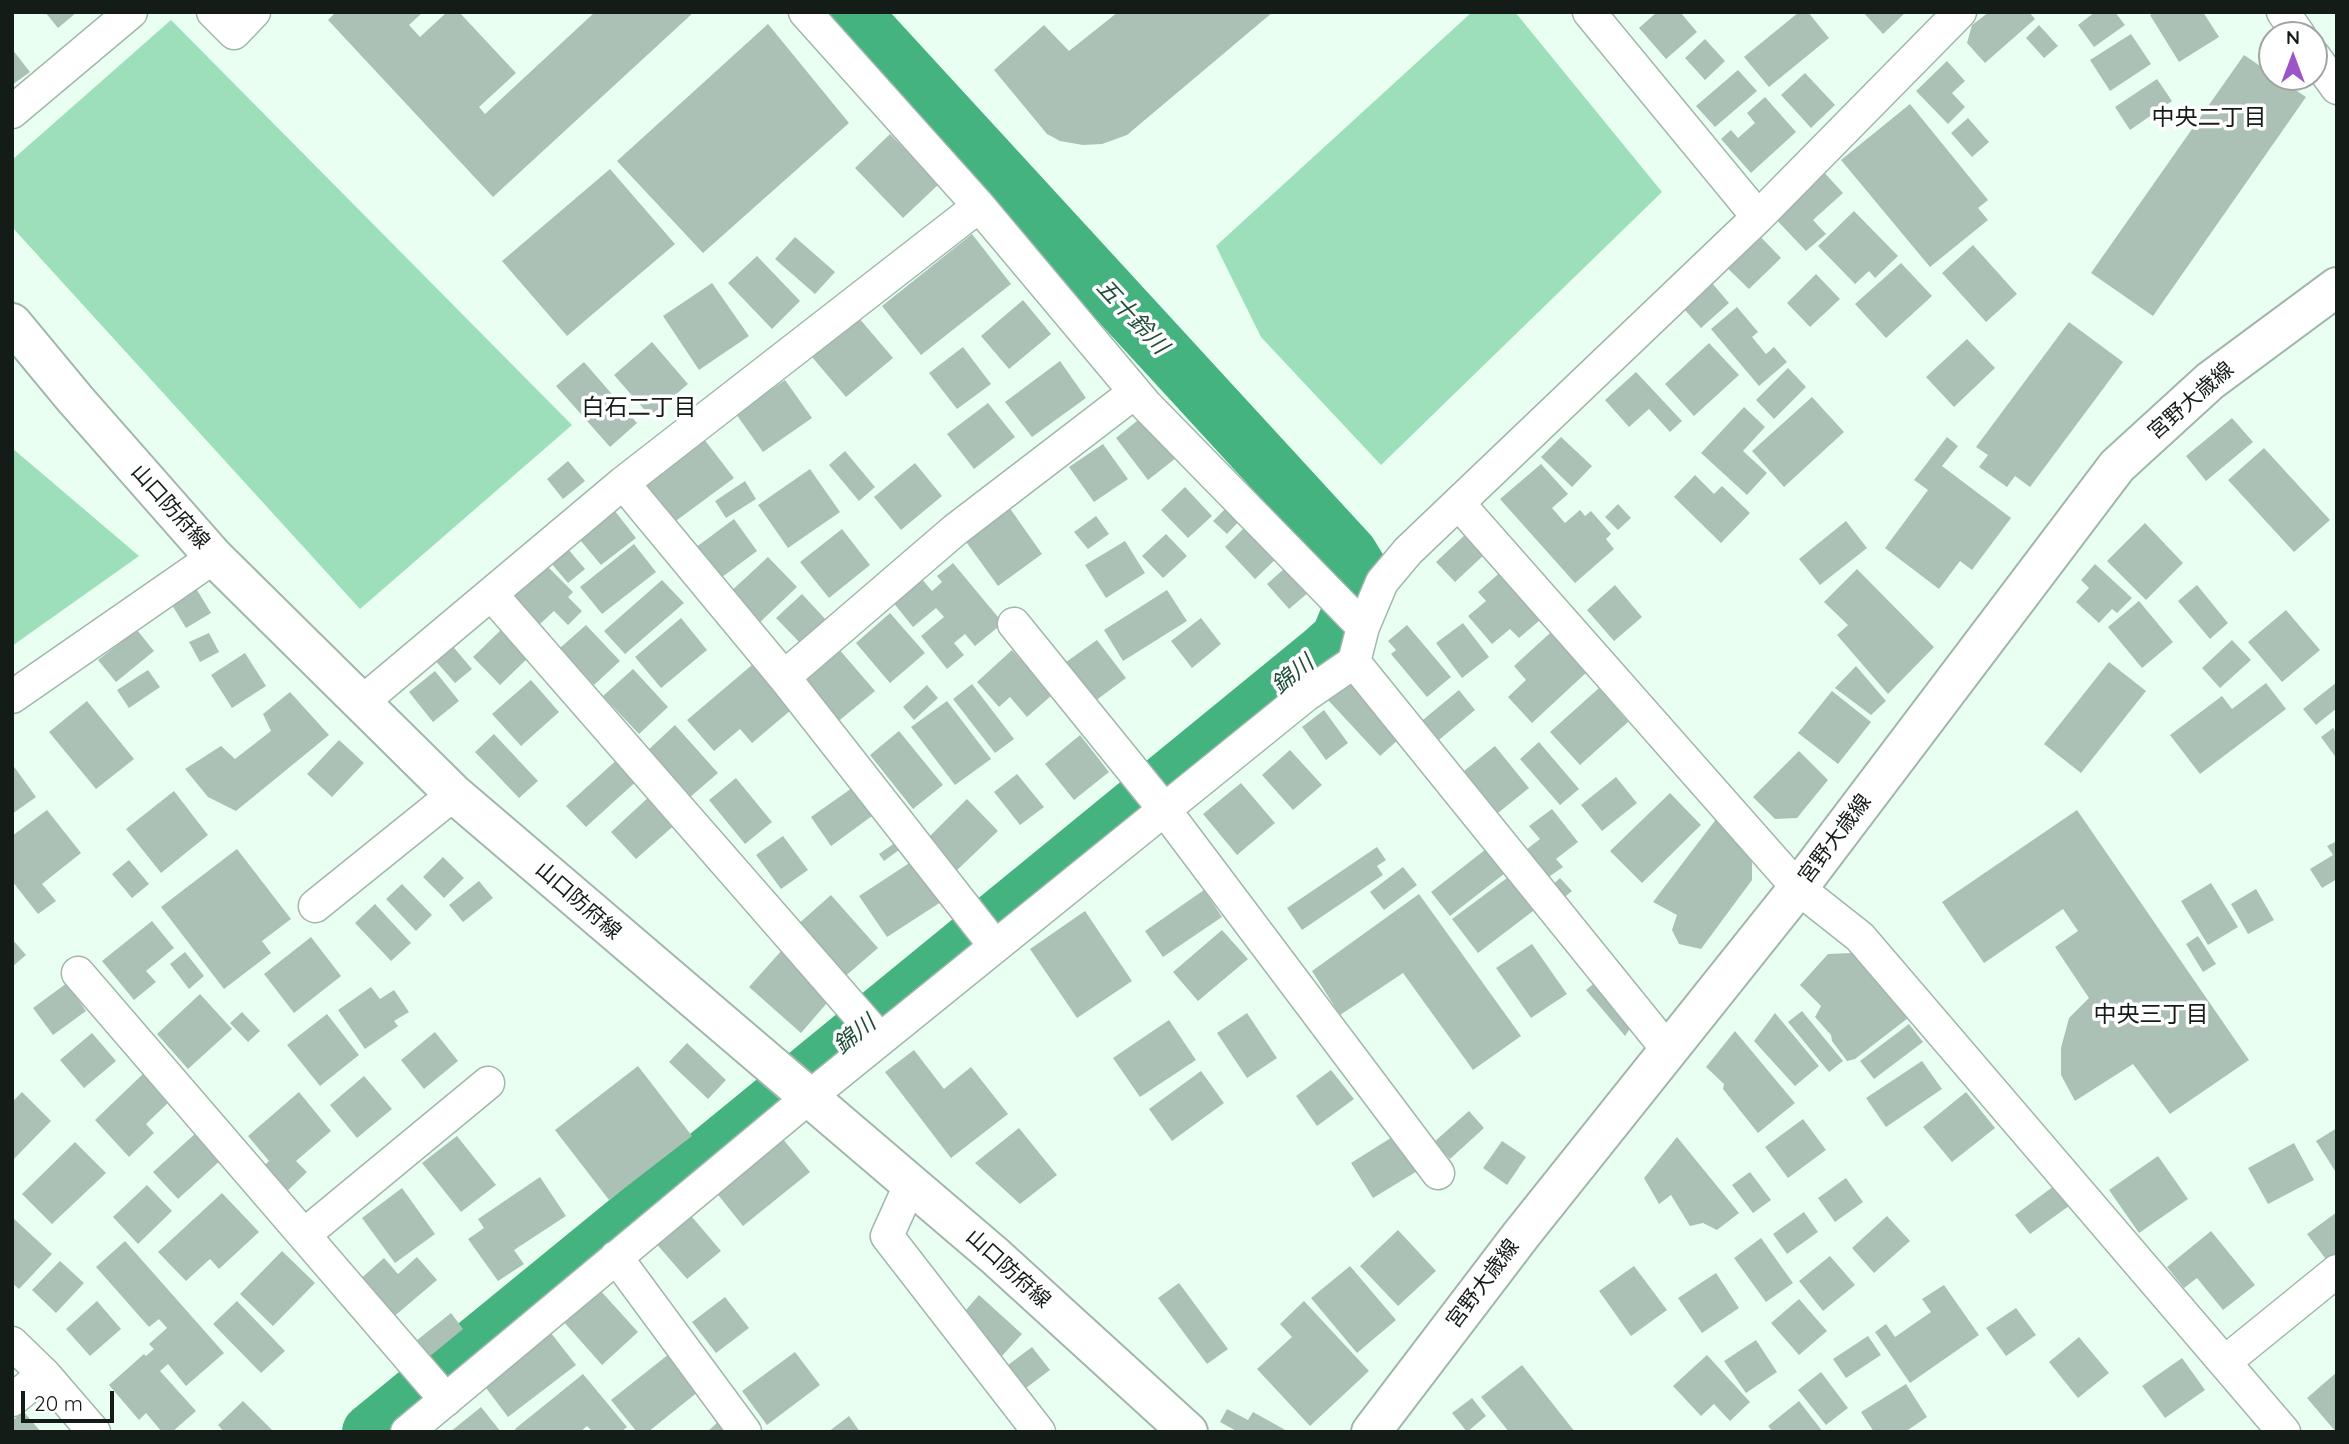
<!DOCTYPE html>
<meta charset="utf-8">
<style>
body{margin:0}
#map{position:relative;width:2349px;height:1444px;overflow:hidden;background:#e9fff2;font-family:Quicksand,sans-serif}
canvas{display:block}
.frame{position:absolute;inset:0;border:14px solid #141c17;pointer-events:none}
.north{position:absolute;left:2258px;top:21px;width:70px;height:70px;box-sizing:border-box;background:#fff;border:2px solid #a1a4a2;border-radius:50%;rotate:0deg;font-size:19px;font-weight:700;line-height:28px;text-align:center;color:#141c17}
.north::after{content:'';display:block;margin:auto;width:24px;height:32px;background:#9c55c9;clip-path:polygon(50% 0,100% 100%,50% 72%,0 100%)}
.scale{position:absolute;left:21px;top:1391px;width:93px;height:32px;box-sizing:border-box;border:4px solid #141c17;border-top:0;padding-left:9px;font-size:21px;line-height:24px;white-space:nowrap;color:#141c17;-webkit-text-stroke:5px #fff;paint-order:stroke}
</style>
<div id="map">
<canvas width="2349" height="1444"></canvas>
<div class="frame"></div>
<div class="north">N</div>
<div class="scale">20 m</div>
</div>
<script>
const ctx = document.querySelector('canvas').getContext('2d');
ctx.lineJoin = 'round';
function fillPath(path, color) { ctx.fillStyle = color; ctx.fill(path, 'evenodd'); }
const poly = rows => new Path2D(rows.map(r => 'M' + r).join(''));
function stroke(path, color, width, dash) { ctx.strokeStyle = color; ctx.lineWidth = width; ctx.lineCap = dash ? 'butt' : 'round'; ctx.setLineDash(dash || []); ctx.stroke(path); }
function label(font, color, halo, rows, align = 'center') {
  ctx.font = font + ' Quicksand,"Noto Sans JP",sans-serif'; ctx.lineWidth = 7; ctx.setLineDash([]); ctx.textBaseline = 'middle'; ctx.strokeStyle = halo; ctx.fillStyle = color; for (const [text, x, y, turn = 0] of rows) {
    ctx.save(); ctx.translate(x, y); ctx.rotate((+turn || 0) * Math.PI / 180); ctx.textAlign = isNaN(turn) ? turn : align; if (halo) ctx.strokeText(text, 0, 0); ctx.fillText(text, 0, 0); ctx.restore();
  }
}
fillPath(poly([
 [1472,12,1515,12,1662,192,1381,465,1261,337,1216,246],
 [171,20,572,425,360,609,12,227,12,160],
 [12,448,139,556,12,646]
]), '#9ddebb');
stroke(poly([
 [370,1432,1320,655,1339,638,1364,577,1350,554,852,12]
]), '#44b380', 56);
fillPath(poly([
 [45,12,77,12,58,28],
 [336,12,423,12,409,25,420,37,447,12,459,12,516,73,479,107,485,114,595,12,694,12,493,197,328,20],
 [1118,12,1273,12,1127,135,1102,144,1083,145,1060,141,1047,134,994,70,1044,25,1069,51],
 [1657,12,1680,12,1697,32,1666,59,1639,28],
 [1799,12,1808,12,1829,38,1769,87,1744,57],
 [1863,12,1906,12,1883,34],
 [1989,12,2029,12,2035,19,1985,63,1967,43,1972,25],
 [2095,12,2115,12,2125,25,2094,47,2078,25],
 [2155,12,2203,12,2219,37,2179,62,2150,15],
 [768,24,849,123,703,253,617,161],
 [2039,25,2058,46,2044,58,2026,38],
 [2131,34,2151,64,2110,91,2090,60],
 [1705,39,1725,61,1705,80,1685,58],
 [12,49,30,72,12,85],
 [2244,55,2272,74,2272,77,2276,77,2306,97,2153,316,2091,273],
 [1947,61,1965,81,1952,93,1965,107,1948,124,1916,91],
 [1738,70,1757,91,1715,127,1696,106],
 [1805,73,1835,105,1811,128,1781,95],
 [2157,79,2172,101,2130,130,2115,107],
 [1765,97,1796,132,1751,173,1721,139,1731,130,1738,138,1755,123,1747,113],
 [1910,104,1988,200,1978,208,1988,220,1930,267,1841,160],
 [1968,118,1989,142,1972,157,1951,133],
 [890,134,939,184,903,218,855,168],
 [610,169,675,244,567,336,502,261],
 [1821,169,1843,193,1813,220,1826,234,1806,251,1771,214],
 [1854,211,1898,256,1875,278,1869,271,1855,284,1818,246],
 [1753,229,1781,258,1749,289,1720,261],
 [972,234,1011,284,921,355,882,306],
 [795,237,835,272,815,294,775,259],
 [1973,245,2017,294,1986,322,1942,273],
 [757,256,800,301,772,329,728,283],
 [1901,263,1932,296,1886,338,1855,304],
 [1816,274,1840,299,1810,327,1787,303],
 [712,283,749,336,699,370,663,316],
 [1712,283,1729,303,1701,328,1683,308],
 [1023,300,1051,334,1009,369,981,336],
 [1737,307,1758,332,1752,337,1766,354,1774,347,1787,362,1759,386,1711,329],
 [859,318,893,358,846,397,812,357],
 [2069,322,2123,362,2030,487,2015,476,2007,487,1979,467,1988,455,1976,447],
 [1967,339,1995,368,1954,407,1926,377],
 [652,342,688,384,650,416,614,375],
 [1709,343,1739,375,1694,416,1665,384],
 [963,347,991,384,957,409,929,373],
 [1060,361,1086,398,1032,437,1005,402],
 [584,362,637,423,610,447,556,386],
 [1788,368,1806,387,1774,419,1756,400],
 [1636,372,1682,421,1670,432,1649,409,1629,427,1605,400],
 [785,380,812,418,763,452,736,414],
 [1812,397,1844,432,1784,487,1752,451],
 [988,403,1015,437,974,469,947,434],
 [1744,407,1765,427,1743,451,1767,473,1747,495,1701,453],
 [1143,416,1176,458,1148,480,1116,438],
 [2232,418,2253,442,2206,481,2186,456],
 [700,434,734,478,669,526,636,482],
 [1561,437,1592,466,1572,487,1541,457],
 [1947,437,1958,446,1942,466,2011,518,1972,570,1960,561,1939,589,1885,548,1928,490,1914,480],
 [1103,444,1128,479,1094,502,1069,467],
 [2264,448,2330,520,2294,552,2228,480],
 [845,451,875,487,859,501,829,465],
 [568,461,585,481,563,499,547,479],
 [915,463,942,496,901,530,874,497],
 [1541,464,1568,494,1552,508,1565,523,1580,510,1585,516,1591,511,1611,534,1606,539,1614,549,1575,583,1500,499],
 [810,469,840,512,788,548,758,505],
 [1695,475,1714,494,1722,486,1750,513,1721,543,1674,497],
 [745,481,756,499,726,518,715,501],
 [1185,487,1212,516,1188,538,1161,510],
 [1618,504,1631,518,1618,530,1605,517],
 [611,506,636,538,601,565,576,535],
 [1009,507,1042,554,998,586,964,539],
 [1227,507,1240,520,1227,534,1213,521],
 [1096,516,1109,534,1088,549,1074,532],
 [734,519,757,551,718,580,695,548],
 [1846,521,1867,548,1820,585,1799,559],
 [2145,523,2183,563,2146,600,2107,561],
 [1247,525,1278,557,1255,579,1225,547],
 [842,529,870,565,829,598,800,562],
 [1467,533,1486,553,1455,582,1436,562],
 [1166,534,1187,556,1163,578,1142,556],
 [1125,541,1145,573,1106,598,1085,565],
 [634,544,656,572,602,614,580,587],
 [568,549,585,569,568,583,551,563],
 [768,557,797,587,757,625,728,594],
 [953,563,1003,623,975,646,965,634,954,643,964,655,947,669,921,636,944,617,936,608,913,627,892,601,921,578,932,591,942,582,937,576],
 [545,564,573,592,568,597,582,611,568,625,554,611,540,624,513,596],
 [2095,564,2132,598,2117,613,2112,609,2099,623,2076,602,2089,588,2081,580],
 [1286,567,1309,592,1289,609,1267,584],
 [1505,568,1546,615,1519,638,1510,629,1492,644,1468,616,1486,601,1478,592],
 [1857,569,1934,647,1888,694,1837,635,1848,625,1824,602],
 [662,580,684,603,625,654,604,631],
 [1615,585,1642,617,1614,641,1587,610],
 [2197,585,2228,623,2210,639,2178,601],
 [197,590,211,613,186,628,172,605],
 [1167,590,1187,621,1123,661,1104,630],
 [802,594,827,621,802,645,776,618],
 [2139,601,2173,642,2142,668,2108,627],
 [2286,610,2320,650,2282,682,2248,642],
 [890,613,925,653,890,683,856,643],
 [681,618,707,650,661,688,635,657],
 [1201,618,1221,644,1192,668,1171,641],
 [1463,623,1489,657,1462,678,1436,643],
 [586,625,620,661,594,685,560,648],
 [1407,625,1451,677,1427,697,1391,654,1396,650,1388,641],
 [504,627,531,655,500,685,473,657],
 [137,630,154,651,116,682,98,660],
 [209,633,219,652,200,662,189,642],
 [1550,633,1587,672,1532,723,1508,697,1526,680,1514,666],
 [1097,640,1126,678,1095,701,1066,662],
 [2232,640,2251,660,2220,688,2202,668],
 [450,643,472,669,455,683,433,658],
 [838,648,875,691,835,724,798,682],
 [1012,650,1052,695,1027,717,1010,697,999,707,977,682],
 [245,653,266,686,232,708,211,675],
 [2109,662,2146,691,2081,773,2044,744],
 [752,665,791,710,752,743,740,729,714,751,687,720],
 [1856,666,1886,701,1871,715,1835,688],
 [633,669,668,707,639,734,603,696],
 [148,670,160,687,129,708,117,690],
 [435,671,459,701,433,722,409,692],
 [1354,676,1407,732,1380,756,1328,700],
 [531,680,559,712,521,746,492,714],
 [2337,682,2337,708,2316,725,2303,709],
 [2266,683,2286,709,2200,774,2170,735,2222,696,2232,709],
 [972,684,1014,739,995,753,953,699],
 [927,685,938,698,914,720,903,707],
 [1599,688,1628,722,1580,765,1550,732],
 [1459,690,1475,710,1434,744,1418,724],
 [1832,691,1871,722,1838,764,1798,733],
 [290,692,329,735,236,811,208,797,185,769,221,746,235,759,271,731,263,714],
 [87,701,134,759,96,789,49,732],
 [947,701,991,759,955,785,911,727],
 [1324,710,1348,743,1326,760,1302,727],
 [675,725,718,773,689,798,647,751],
 [2333,728,2337,734,2337,759,2321,737],
 [899,731,943,785,913,809,870,755],
 [494,734,538,781,519,798,475,752],
 [1080,735,1109,772,1074,800,1045,764],
 [339,740,364,763,332,797,307,774],
 [1539,742,1579,789,1560,805,1520,759],
 [1495,746,1529,788,1498,813,1464,771],
 [1290,750,1322,785,1293,810,1262,775],
 [1799,751,1828,780,1797,818,1775,819,1753,797],
 [621,756,640,778,586,827,566,806],
 [12,764,36,797,12,814],
 [1017,774,1044,807,1020,825,994,792],
 [1616,777,1637,803,1602,831,1581,805],
 [736,778,772,822,745,844,709,800],
 [1241,783,1275,823,1237,855,1203,814],
 [852,788,872,816,831,846,811,817],
 [174,791,208,835,161,873,126,829],
 [1670,793,1701,825,1642,883,1610,851],
 [652,794,678,822,636,859,611,832],
 [967,799,998,831,955,872,925,841],
 [1552,809,1578,842,1556,859,1563,867,1543,881,1522,853,1540,839,1529,826],
 [47,810,81,853,42,884,56,901,38,914,12,881,12,836],
 [2077,810,2249,1060,2170,1114,2133,1064,2075,1101,2061,1075,2061,1048,2069,1018,2089,998,2055,947,2078,931,2063,909,1984,963,1942,902],
 [1717,818,1752,845,1752,880,1701,949,1679,944,1672,930,1677,915,1653,902],
 [783,836,808,870,781,889,756,855],
 [902,838,907,844,884,861,879,854],
 [2337,841,2337,879,2322,888,2310,869,2333,855,2327,846],
 [1490,846,1509,870,1450,916,1431,892],
 [1377,847,1386,860,1377,866,1383,875,1302,930,1287,908],
 [237,849,291,919,262,941,271,953,224,989,161,907],
 [443,857,464,878,444,898,423,877],
 [129,860,149,884,132,898,112,874],
 [914,860,941,902,887,937,859,896],
 [1403,867,1417,885,1384,910,1370,892],
 [1511,875,1537,908,1478,953,1452,919],
 [1560,878,1572,891,1560,901,1549,888],
 [479,881,493,898,463,922,449,905],
 [2211,883,2238,927,2208,945,2181,901],
 [402,884,432,915,416,931,386,899],
 [2256,889,2274,920,2248,934,2231,904],
 [1204,890,1222,917,1163,957,1145,931],
 [1419,894,1521,1036,1473,1070,1403,973,1340,1015,1312,971],
 [831,895,878,948,842,979,796,926],
 [375,904,411,943,391,961,355,923],
 [1085,911,1132,981,1077,1018,1030,949],
 [152,921,174,948,146,971,156,982,134,1000,102,961],
 [1222,930,1248,959,1198,1001,1173,972],
 [2198,936,2216,964,2203,972,2186,944],
 [311,937,341,976,294,1013,264,974],
 [12,939,26,955,12,967],
 [1532,944,1567,994,1531,1018,1496,968],
 [782,950,833,996,801,1033,749,987],
 [185,952,204,976,189,989,170,964],
 [1852,953,1908,1018,1855,1059,1847,1061,1832,1041,1831,1035,1815,1017,1821,1006,1800,985,1828,954],
 [1603,976,1637,1018,1625,1036,1586,990],
 [67,983,86,1011,53,1035,33,1008],
 [371,987,380,999,394,990,409,1012,394,1021,398,1026,365,1049,338,1010],
 [200,994,232,1029,188,1069,157,1034],
 [1802,1011,1843,1061,1829,1072,1788,1022],
 [242,1012,260,1031,248,1042,230,1023],
 [1247,1013,1277,1058,1247,1078,1217,1033],
 [1775,1013,1819,1066,1795,1086,1754,1041],
 [327,1014,359,1055,320,1086,287,1045],
 [1169,1020,1196,1060,1140,1097,1113,1058],
 [1909,1024,1923,1042,1874,1079,1860,1061],
 [1735,1031,1795,1103,1758,1133,1723,1089,1724,1084,1706,1067],
 [435,1032,458,1061,424,1089,401,1060],
 [92,1033,116,1061,84,1088,60,1060],
 [687,1043,726,1080,708,1099,669,1062],
 [914,1050,944,1089,971,1067,1008,1114,951,1158,885,1072],
 [1922,1061,1942,1089,1886,1127,1866,1098],
 [638,1066,692,1136,609,1200,555,1130],
 [1331,1070,1354,1099,1317,1126,1296,1096],
 [1201,1071,1224,1103,1172,1141,1149,1109],
 [145,1072,171,1100,146,1124,154,1133,129,1157,95,1120],
 [364,1076,392,1109,357,1138,330,1105],
 [22,1092,51,1121,12,1161,12,1102],
 [299,1092,331,1131,296,1161,307,1172,284,1194,261,1169,269,1161,248,1136],
 [1966,1092,1995,1128,1952,1162,1923,1127],
 [1469,1111,1484,1128,1450,1159,1434,1142],
 [1803,1119,1826,1150,1788,1178,1765,1147],
 [1019,1128,1057,1175,1020,1204,975,1163],
 [2337,1128,2337,1174,2316,1141],
 [197,1132,222,1159,178,1199,153,1172],
 [778,1133,810,1172,743,1226,711,1186],
 [1397,1134,1419,1170,1373,1198,1351,1163],
 [457,1136,496,1185,461,1212,422,1163],
 [1677,1137,1739,1213,1717,1230,1703,1223,1690,1226,1671,1195,1659,1204,1644,1178],
 [1502,1141,1526,1157,1507,1185,1483,1168],
 [75,1142,106,1173,52,1224,22,1194],
 [2294,1143,2314,1180,2268,1204,2248,1168],
 [2158,1156,2188,1199,2139,1233,2109,1190],
 [1750,1172,1771,1200,1753,1213,1732,1185],
 [540,1177,566,1216,514,1250,524,1264,498,1281,468,1239,484,1228,478,1219],
 [1846,1178,1863,1202,1835,1222,1818,1198],
 [147,1185,172,1211,138,1244,113,1217],
 [2054,1186,2069,1206,2030,1234,2015,1215],
 [402,1188,435,1234,395,1263,362,1218],
 [222,1193,259,1232,219,1269,210,1259,186,1281,158,1252],
 [687,1211,721,1251,687,1279,653,1240],
 [1804,1212,1818,1232,1787,1254,1773,1234],
 [2337,1212,2337,1256,2328,1262,2307,1234],
 [1887,1216,1910,1241,1874,1273,1852,1248],
 [12,1217,52,1254,19,1289,12,1283],
 [1398,1230,1436,1271,1398,1306,1360,1266],
 [2211,1231,2255,1285,2223,1310,2197,1278,2184,1288,2167,1267],
 [1761,1238,1793,1283,1766,1302,1734,1258],
 [125,1241,224,1353,186,1386,168,1364,160,1371,196,1411,172,1432,162,1432,146,1413,139,1420,109,1385,144,1354,146,1356,154,1349,149,1344,167,1328,159,1319,149,1327,96,1267],
 [282,1251,315,1283,273,1326,240,1294],
 [1830,1256,1855,1285,1823,1311,1799,1281],
 [417,1257,437,1280,391,1319,358,1281,384,1258,398,1274],
 [60,1261,84,1283,56,1313,32,1290],
 [1350,1266,1396,1320,1357,1353,1311,1298],
 [1634,1266,1667,1310,1631,1336,1599,1291],
 [1716,1273,1739,1308,1702,1333,1678,1298],
 [1179,1283,1228,1349,1207,1364,1158,1298],
 [1944,1285,1979,1335,1910,1383,1875,1332,1886,1324,1895,1337,1931,1312,1922,1299],
 [599,1289,638,1332,602,1365,563,1321],
 [979,1295,1022,1334,1001,1357,958,1319],
 [725,1297,749,1328,716,1353,692,1322],
 [1799,1299,1827,1331,1799,1355,1771,1323],
 [97,1301,121,1329,90,1356,66,1329],
 [237,1301,285,1351,261,1373,213,1324],
 [1304,1301,1369,1371,1310,1426,1257,1369,1292,1337,1280,1324],
 [2016,1308,2036,1335,2006,1356,1986,1328],
 [451,1313,463,1329,429,1357,416,1341],
 [551,1333,576,1365,508,1417,483,1384],
 [1868,1336,1881,1355,1846,1378,1833,1359],
 [2079,1337,2109,1373,2078,1398,2049,1362],
 [1756,1340,1777,1372,1746,1393,1724,1361],
 [1032,1347,1050,1370,1022,1391,1004,1368],
 [795,1352,820,1385,767,1425,742,1391],
 [669,1354,699,1391,648,1432,637,1432,611,1400],
 [1707,1355,1750,1402,1730,1421,1714,1404,1701,1416,1673,1386],
 [2182,1358,2205,1390,2165,1418,2142,1386],
 [1522,1365,1575,1432,1509,1432,1481,1397],
 [1821,1372,1848,1408,1826,1425,1798,1390],
 [2337,1372,2337,1432,2336,1432,2307,1398],
 [583,1374,627,1427,621,1432,593,1432,587,1426,580,1432,517,1432,515,1429],
 [1906,1384,1927,1417,1905,1432,1874,1432,1861,1412],
 [1472,1398,1486,1416,1467,1432,1452,1413],
 [243,1401,274,1432,224,1432,218,1425],
 [1799,1401,1823,1432,1773,1432,1768,1426],
 [481,1407,501,1432,450,1432],
 [1227,1409,1248,1420,1253,1412,1289,1432,1238,1432,1220,1422],
 [23,1411,41,1432,12,1432,12,1421],
 [849,1416,860,1432,828,1432],
 [720,1420,730,1432,707,1432]
]), '#acc1b5');
const minor = poly([
 [213,12,234,33,254,12],
 [805,12,979,206,1146,405,1363,627],
 [1589,12,1758,217],
 [2283,12,2299,35],
 [2314,56,2337,88],
 [12,112,131,12],
 [623,483,784,677,995,946],
 [1459,504,1798,888,1860,937,2284,1432],
 [492,595,880,1039],
 [1014,624,1164,809,1438,1173],
 [1354,662,1668,1050],
 [784,677,955,530,1135,392],
 [12,697,214,557],
 [361,703,623,483,979,206],
 [315,906,454,794],
 [78,973,446,1400],
 [910,1185,887,1236,1039,1432],
 [304,1235,488,1083],
 [616,1257,745,1432],
 [12,1343,44,1374,94,1432],
 [2225,1362,2337,1271],
 [12,1400,44,1374],
 [407,1432,808,1098,1306,695,1354,662,1363,627,1382,582,1408,551,1758,217,1960,12]
]);
const major = poly([
 [12,323,75,399,214,557,454,794,995,1256,1188,1432],
 [1371,1432,1521,1235,1798,888,2117,466,2210,381,2337,287]
]);
stroke(minor, '#a2b7ab', 35);
stroke(major, '#a2b7ab', 42);
stroke(minor, '#fff', 32);
stroke(major, '#fff', 38);
label('21px', '#141c17', '#fff', [
 ["宮野大歳線",2191,401,-41],
 ["山口防府線",170,507,48],
 ["宮野大歳線",1835,839,-53],
 ["山口防府線",578,901,41],
 ["山口防府線",1008,1269,42],
 ["宮野大歳線",1483,1284,-53]
]);
label('23px', '#141c17', '#fff', [
 ["中央二丁目",2209,118],
 ["白石二丁目",639,408],
 ["中央三丁目",2151,1015]
]);
label('italic 23px', '#214e38', '#fff', [
 ["五十鈴川",1132,317,47],
 ["錦川",1293,675,-39],
 ["錦川",855,1035,-39]
]);
</script>
